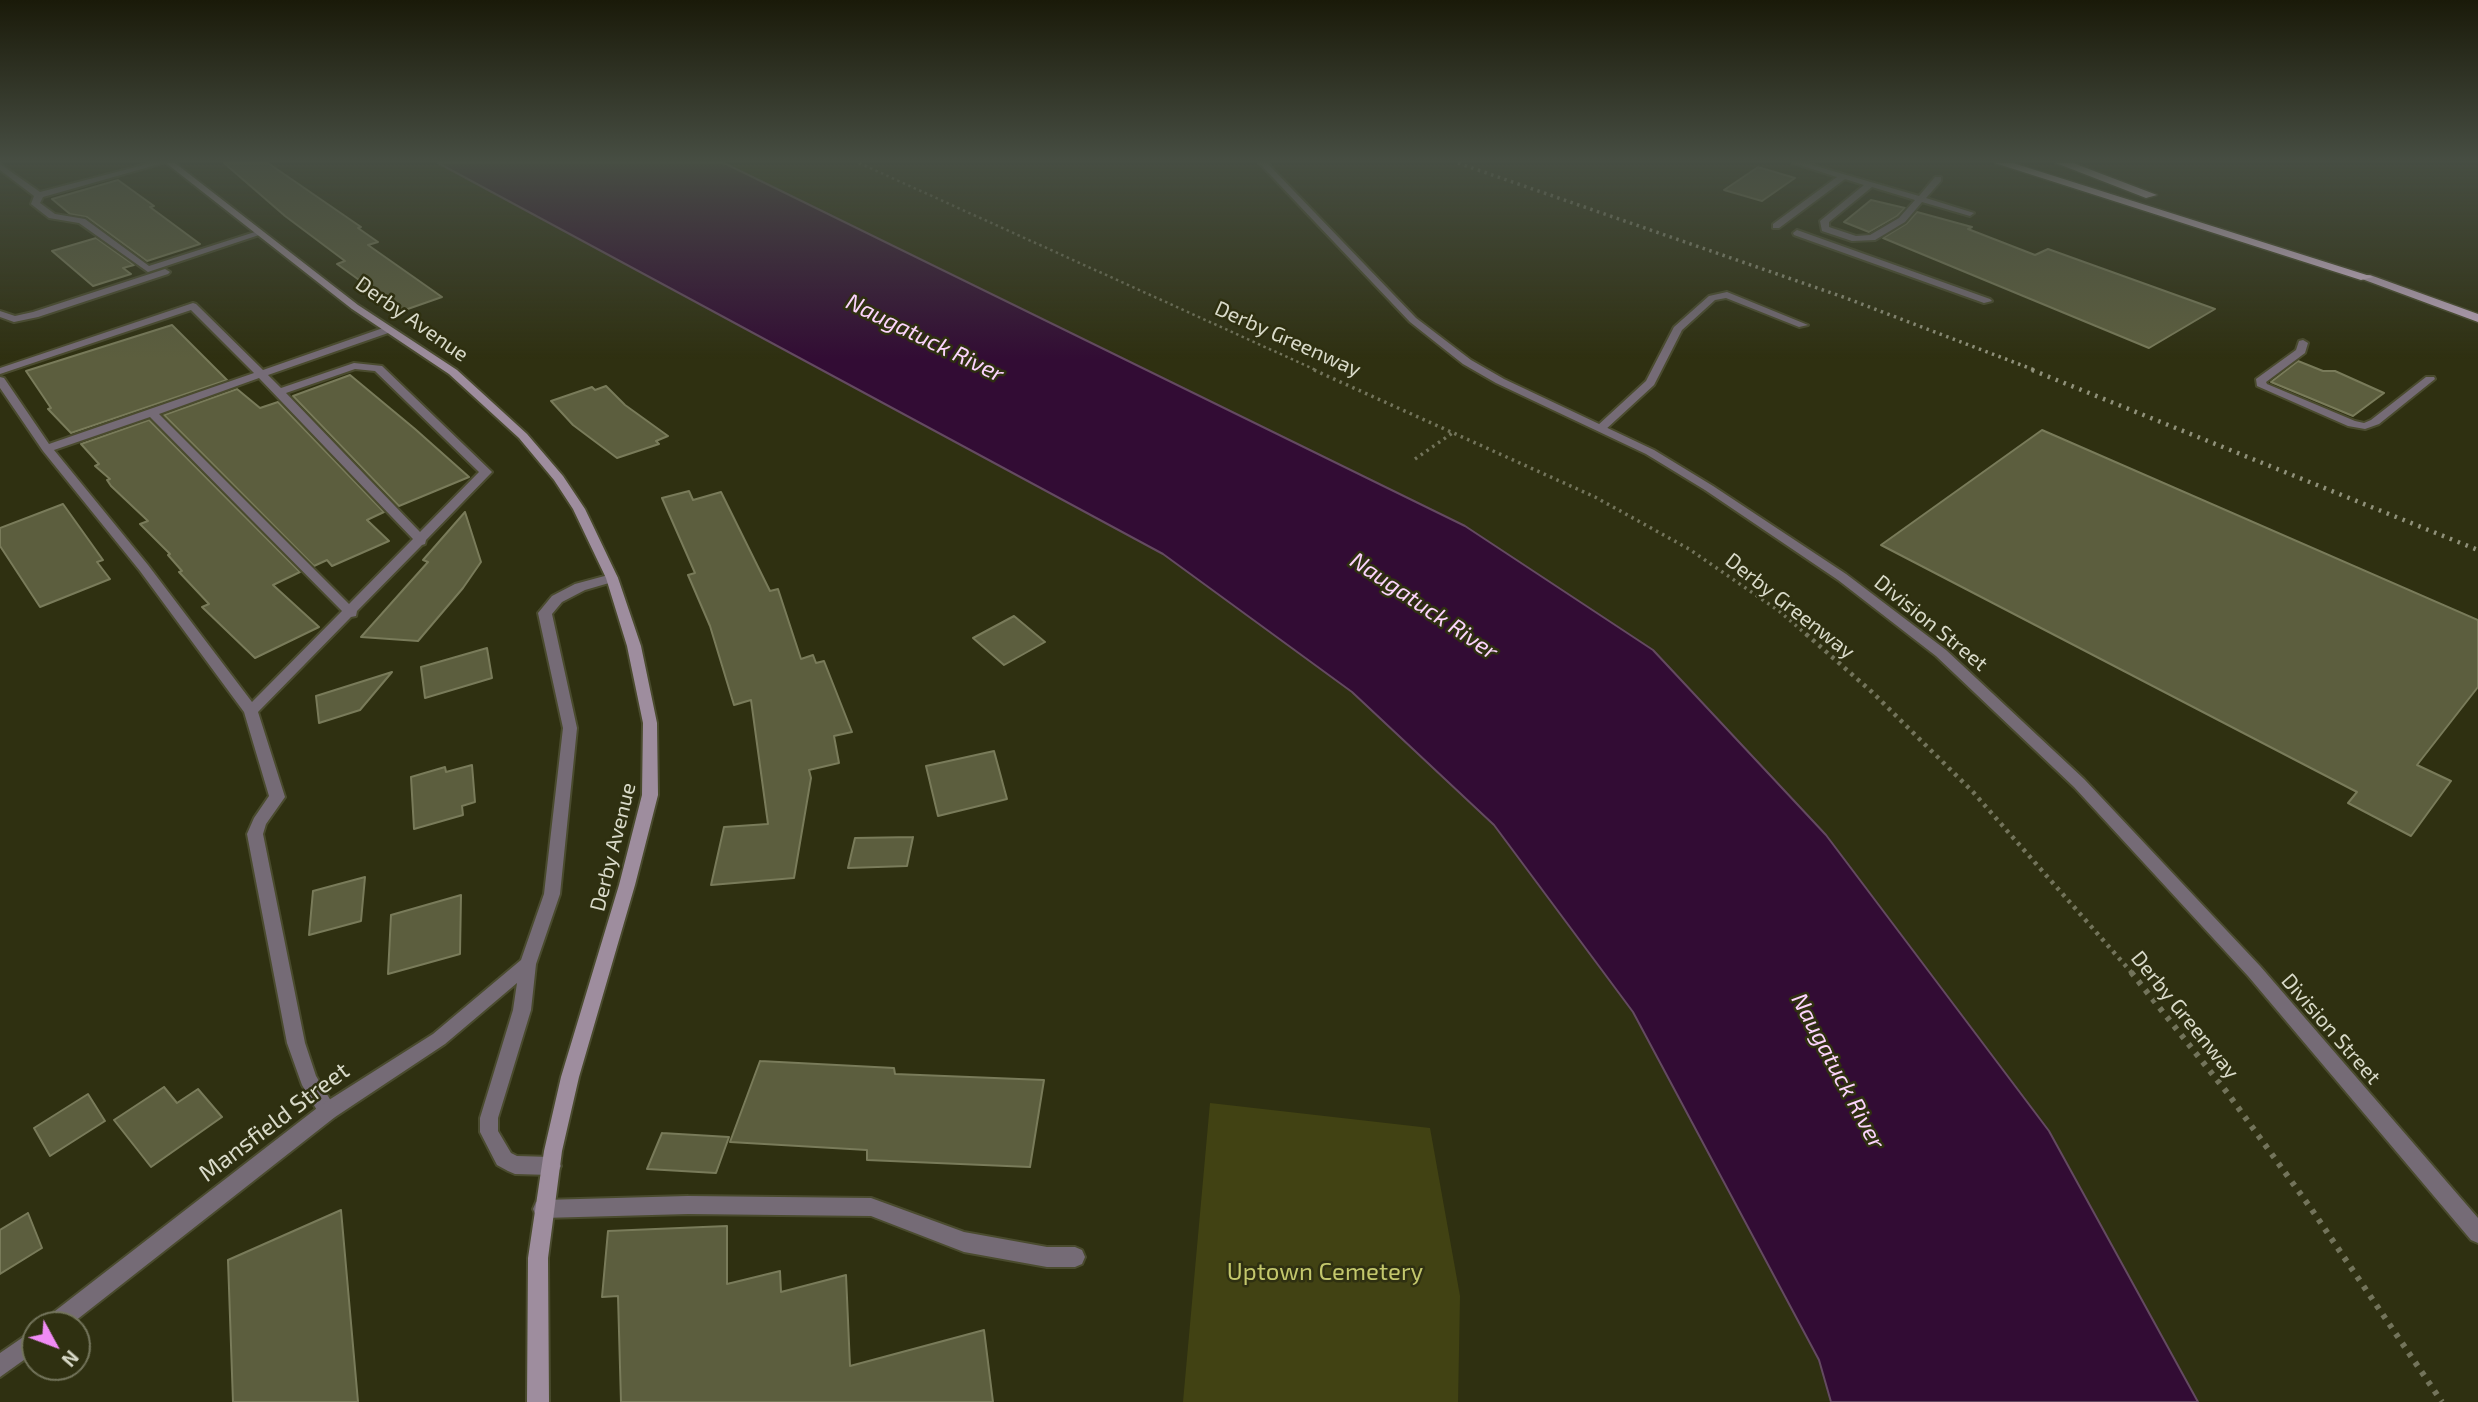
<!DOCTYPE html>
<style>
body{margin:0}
#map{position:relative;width:2478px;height:1402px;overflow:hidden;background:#2f3011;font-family:"Exo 2",sans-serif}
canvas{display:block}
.north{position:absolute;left:21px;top:1311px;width:70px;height:70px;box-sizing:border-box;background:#2f3011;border:2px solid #73745b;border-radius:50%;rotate:131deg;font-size:19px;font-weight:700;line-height:28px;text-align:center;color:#d9dac9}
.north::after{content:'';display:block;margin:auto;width:24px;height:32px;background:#f08bf5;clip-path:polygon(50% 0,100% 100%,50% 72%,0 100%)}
</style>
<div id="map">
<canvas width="2478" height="1402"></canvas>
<div class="north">N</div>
</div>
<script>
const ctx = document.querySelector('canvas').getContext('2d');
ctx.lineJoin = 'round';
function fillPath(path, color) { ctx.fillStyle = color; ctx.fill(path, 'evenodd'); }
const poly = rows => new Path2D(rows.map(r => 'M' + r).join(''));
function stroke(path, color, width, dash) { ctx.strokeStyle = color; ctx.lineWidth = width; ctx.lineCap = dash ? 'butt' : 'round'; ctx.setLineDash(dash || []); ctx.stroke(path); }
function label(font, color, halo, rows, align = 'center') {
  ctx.font = font + ' "Exo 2",sans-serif'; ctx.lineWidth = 5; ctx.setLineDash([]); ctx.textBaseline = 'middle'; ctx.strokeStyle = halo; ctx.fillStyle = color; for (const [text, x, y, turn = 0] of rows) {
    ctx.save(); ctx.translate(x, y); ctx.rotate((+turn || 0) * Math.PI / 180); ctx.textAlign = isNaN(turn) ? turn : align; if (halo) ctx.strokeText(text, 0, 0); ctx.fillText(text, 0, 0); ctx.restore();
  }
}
fillPath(poly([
 [1210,1103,1430,1128,1460,1296,1458,1402,1183,1402]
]), '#414213');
const water = poly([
 [438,163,724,163,1465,526,1653,650,1826,835,2049,1131,2198,1402,1831,1402,1819,1360,1633,1012,1494,825,1352,692,1163,554,438,163]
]);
fillPath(water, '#320c34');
stroke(water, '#644a61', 2);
const building = poly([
 [224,163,268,163,361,227,358,228,378,242,368,245,442,297,402,311,337,264,345,261,285,216,224,163],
 [1758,167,1795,178,1762,201,1724,190,1758,167],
 [118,180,154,206,150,207,200,244,147,261,87,217,70,214,52,199,118,180],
 [1871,200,1905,208,1897,216,1869,232,1844,222,1871,200],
 [1917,212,1972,227,1968,229,2035,255,2048,249,2215,309,2149,348,1883,238,1906,224,1917,212],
 [96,238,134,265,123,268,131,274,93,286,52,251,96,238],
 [172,325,227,380,71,433,48,409,51,408,26,371,172,325],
 [2298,361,2323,371,2335,371,2384,393,2353,416,2271,382,2298,361],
 [350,375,415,429,469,477,399,506,293,396,350,375],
 [606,386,625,405,668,436,656,441,659,444,617,458,573,425,551,401,592,387,595,390,606,386],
 [237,389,260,408,278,402,384,512,367,520,389,541,332,566,327,560,314,566,164,415,237,389],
 [149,420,300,572,273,585,319,627,255,658,202,607,209,604,179,572,182,571,168,555,170,554,140,524,148,521,111,486,107,480,110,479,95,466,99,464,81,444,149,420],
 [2042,430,2478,620,2478,687,2417,765,2451,781,2411,836,2348,803,2357,792,1881,545,2042,430],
 [689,491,693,500,721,492,770,591,778,589,801,659,813,655,816,663,824,661,852,732,834,736,839,763,809,770,811,778,794,878,711,885,724,827,768,824,751,700,734,705,710,626,688,575,695,573,662,498,689,491],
 [63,504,103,560,97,562,110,579,40,607,0,546,0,528,63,504],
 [465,512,481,562,463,588,418,641,361,637,428,562,423,560,465,512],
 [1014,616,1045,642,1004,665,973,638,1014,616],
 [487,648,492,678,425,698,421,667,487,648],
 [392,672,360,710,319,723,316,696,392,672],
 [994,751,1007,799,938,816,926,766,994,751],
 [472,765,475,802,462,806,463,815,414,829,411,777,445,767,446,772,472,765],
 [913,837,907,866,848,868,855,838,913,837],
 [365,877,361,921,309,935,313,891,365,877],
 [461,895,460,954,388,974,391,915,461,895],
 [760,1061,894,1068,895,1074,1044,1080,1030,1167,867,1160,867,1150,730,1142,760,1061],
 [164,1087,177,1103,198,1089,222,1117,151,1167,114,1120,164,1087],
 [88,1094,105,1121,50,1156,34,1128,88,1094],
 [662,1133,729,1137,716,1173,647,1169,662,1133],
 [341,1210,358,1402,233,1402,228,1260,341,1210],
 [28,1213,42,1248,0,1274,0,1230,28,1213],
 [727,1226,727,1284,780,1271,781,1292,846,1275,850,1366,984,1330,993,1402,621,1402,618,1296,602,1297,608,1231,727,1226]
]);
fillPath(building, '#5c5e3e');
stroke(building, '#797b5a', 2);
const service = poly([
 [151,163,163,163,43,197,40,203,55,214,85,219,149,266,258,231,265,233,148,272,79,223,49,218,31,204,34,196,0,170,0,164,40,192,151,163],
 [1793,163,1805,163,1919,196,1935,177,1941,177,1941,181,1926,198,1974,213,1970,216,1922,202,1905,222,1875,240,1852,241,1822,231,1820,221,1864,185,1845,179,1779,228,1773,228,1773,224,1837,177,1793,163],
 [1872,187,1915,200,1899,218,1870,235,1856,236,1829,227,1829,222,1872,187],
 [1797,230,1990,299,1992,301,1984,303,1794,235,1793,233,1797,230],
 [165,269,170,272,168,274,38,317,14,322,0,317,0,311,15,316,33,312,165,269],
 [1727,292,1808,325,1799,327,1726,298,1715,300,1682,330,1654,385,1605,430,1597,430,1597,426,1646,381,1674,327,1709,296,1727,292],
 [193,303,196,304,263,370,383,328,391,328,391,332,268,375,281,388,354,363,382,366,492,472,426,540,425,544,422,545,357,611,356,616,351,617,258,712,285,797,266,824,263,834,305,1043,316,1076,337,1111,335,1117,328,1119,321,1117,302,1085,287,1043,247,834,254,818,269,796,244,712,140,571,43,451,0,388,0,377,4,378,49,444,254,373,191,310,0,374,0,368,193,303],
 [355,369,375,371,479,472,420,532,286,393,355,369],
 [259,378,413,539,349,604,159,414,259,378],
 [150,417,342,611,252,702,148,565,54,450,150,417],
 [2303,340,2308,343,2305,353,2266,382,2267,384,2355,421,2364,423,2371,420,2426,377,2434,377,2435,379,2379,424,2365,429,2348,426,2257,386,2256,379,2296,350,2299,341,2303,340],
 [688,1196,871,1198,964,1232,1047,1247,1075,1247,1082,1250,1085,1257,1082,1264,1075,1267,1047,1267,964,1252,871,1216,688,1214,543,1218,536,1216,533,1209,536,1202,543,1200,688,1196]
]);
const minor = poly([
 [1259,163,1267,163,1416,318,1471,360,1504,379,1654,450,1713,486,1846,574,1946,650,2084,779,2260,966,2478,1218,2478,1243,2471,1240,2248,976,2074,787,1936,656,1838,580,1705,490,1646,454,1496,383,1463,364,1410,322,1259,163],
 [612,574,616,575,618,578,616,581,585,590,562,602,552,614,577,728,560,894,536,964,531,1010,498,1118,498,1131,511,1153,517,1156,551,1157,558,1160,561,1166,558,1172,551,1175,515,1174,508,1171,497,1165,480,1132,480,1118,513,1010,517,983,445,1044,335,1117,70,1325,43,1325,46,1318,321,1105,433,1034,521,960,544,894,563,728,538,613,552,596,575,584,612,574],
 [35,1329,35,1352,0,1377,0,1353,35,1329]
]);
const secondary = poly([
 [166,163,175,163,358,305,457,370,527,434,563,476,585,509,618,578,641,646,657,723,658,795,635,885,579,1077,562,1151,548,1258,549,1402,527,1402,528,1258,544,1151,561,1077,619,885,642,795,643,723,627,646,606,578,573,509,554,480,519,438,449,374,352,309,166,163]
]);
const primary = poly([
 [2362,275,2370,275,2478,314,2478,322,2362,279,2362,275]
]);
const motorway = poly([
 [1995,163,2013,163,2373,277,2361,280,1995,163],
 [2056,163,2073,163,2157,195,2146,198,2056,163]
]);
stroke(service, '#4a4b2e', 4);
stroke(minor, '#4a4b2e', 4);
stroke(secondary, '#4a4b2e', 4);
stroke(primary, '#4a4b2e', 3);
stroke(motorway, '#4a4b2e', 3);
stroke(poly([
 [859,163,1318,371]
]), '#73745b', 2.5, [2.5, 3.5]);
stroke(poly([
 [1314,370,1595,497,1689,549,1779,611,1808,636],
 [1415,459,1454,432]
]), '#73745b', 3.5, [2.5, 4.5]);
stroke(poly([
 [1806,634,1872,692,1973,792,2132,973]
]), '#73745b', 4.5, [3.5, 5]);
stroke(poly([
 [2131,972,2229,1095,2310,1207,2442,1402]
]), '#73745b', 6, [4.5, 7]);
fillPath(service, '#756b76');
fillPath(minor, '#756b76');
fillPath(secondary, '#9e8d9e');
fillPath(primary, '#bda7be');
fillPath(motorway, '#d9beda');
stroke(poly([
 [1458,163,1846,298,2037,371]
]), '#90917a', 3.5, [2.5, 4.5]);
stroke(poly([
 [2032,370,2478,550]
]), '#90917a', 4.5, [2.5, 6]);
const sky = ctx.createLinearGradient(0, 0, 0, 359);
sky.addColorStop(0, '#1a1a09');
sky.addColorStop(0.45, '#474e43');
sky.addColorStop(1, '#474e4300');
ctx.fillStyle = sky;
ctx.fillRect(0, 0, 2478, 359);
label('21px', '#d9dac9', '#2f3011', [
 ["Derby Avenue",412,319,35],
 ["Derby Greenway",1288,339,24],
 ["Derby Greenway",1790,606,38],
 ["Division Street",1931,623,39],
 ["Derby Avenue",613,847,-76],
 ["Derby Greenway",2185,1015,51],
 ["Division Street",2331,1029,49]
]);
label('italic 23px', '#fcd4fd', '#2f3011', [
 ["Naugatuck River",925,338,26],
 ["Naugatuck River",1424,606,34],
 ["Naugatuck River",1838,1071,62]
]);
label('24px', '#d9dac9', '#2f3011', [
 ["Mansfield Street",274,1122,-37]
]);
label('24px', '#c3c76c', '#2f3011', [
 ["Uptown Cemetery",1325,1272]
]);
</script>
